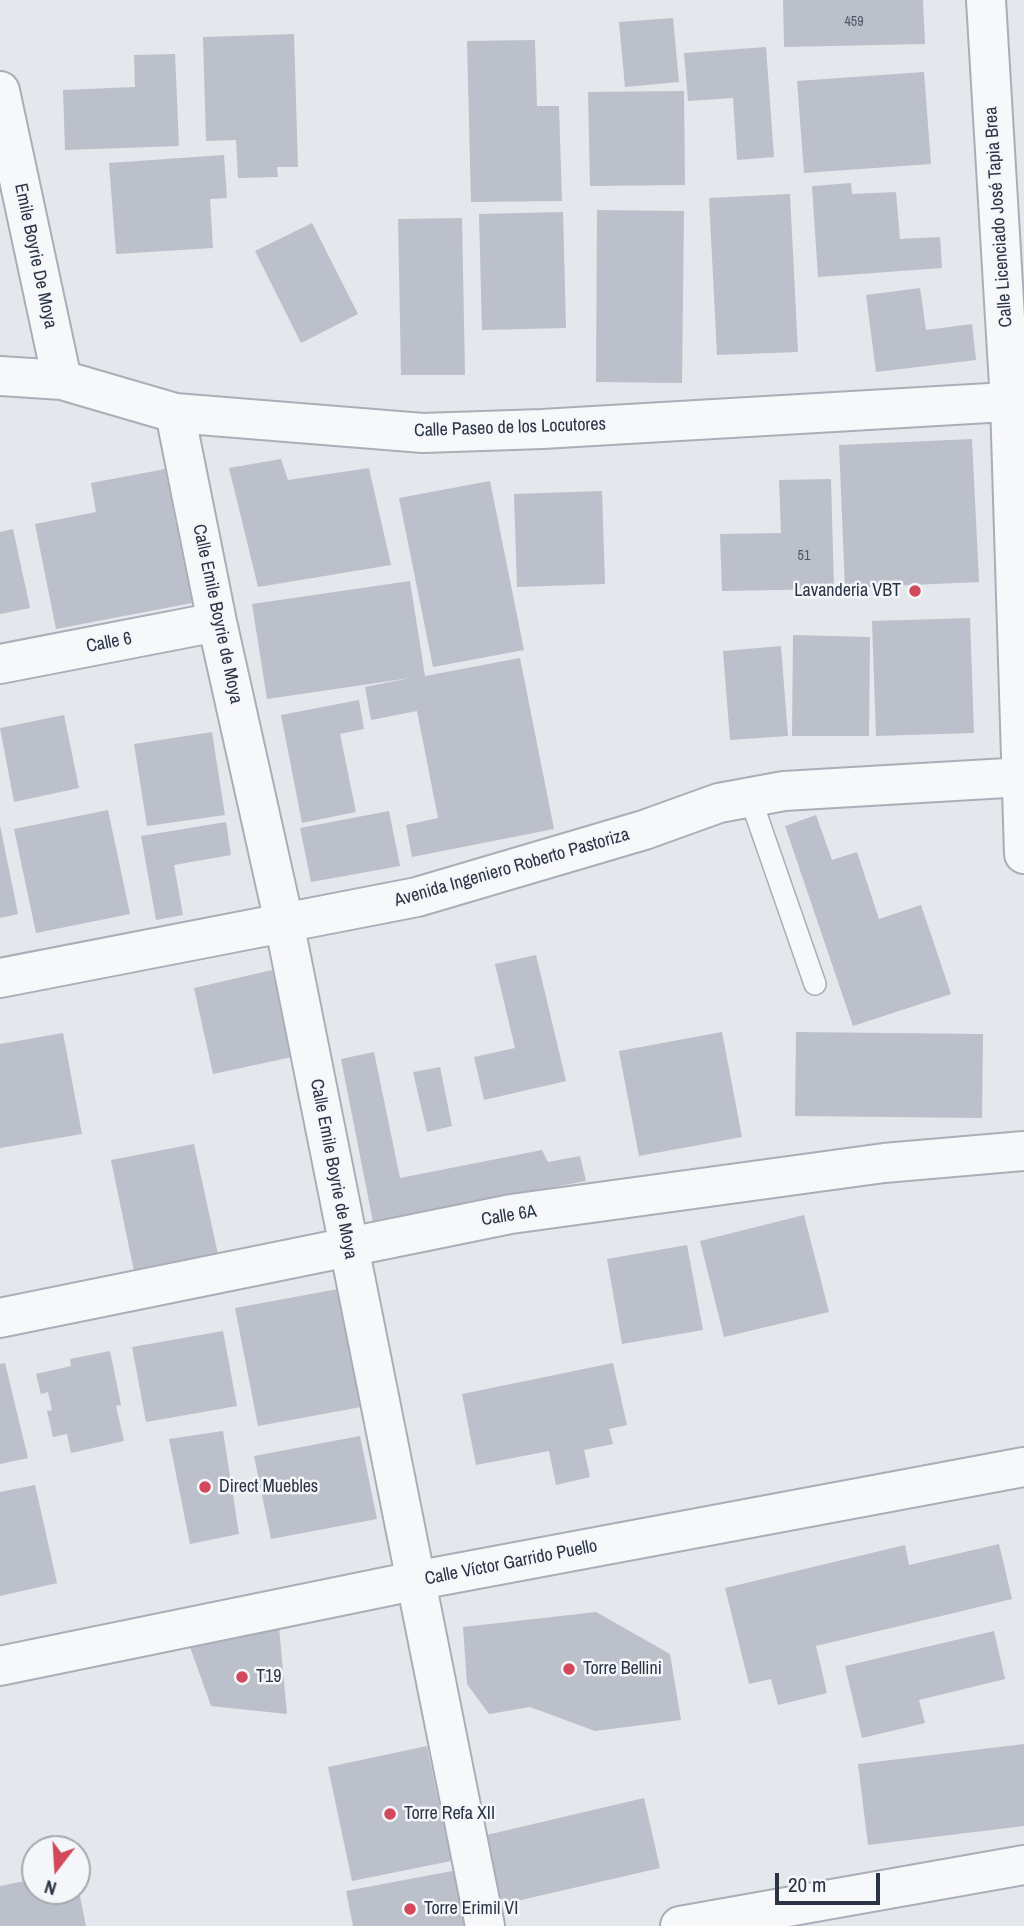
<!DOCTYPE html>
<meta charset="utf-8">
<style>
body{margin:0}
#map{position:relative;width:1024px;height:1926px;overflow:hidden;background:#e4e7ec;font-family:"Archivo Narrow",sans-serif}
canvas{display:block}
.north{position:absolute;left:21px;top:1835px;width:70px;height:70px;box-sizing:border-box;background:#f4f6f9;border:2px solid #a4a8b1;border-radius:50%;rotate:197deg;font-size:19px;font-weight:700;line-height:28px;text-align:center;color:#2b3445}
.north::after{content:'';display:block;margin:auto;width:24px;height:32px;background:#d1495b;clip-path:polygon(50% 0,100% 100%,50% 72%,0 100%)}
.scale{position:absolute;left:775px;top:1873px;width:105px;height:32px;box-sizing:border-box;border:4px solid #2b3445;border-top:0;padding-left:9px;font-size:21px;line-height:24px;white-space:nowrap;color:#2b3445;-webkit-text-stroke:5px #f4f6f9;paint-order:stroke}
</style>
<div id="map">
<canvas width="1024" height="1926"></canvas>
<div class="north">N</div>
<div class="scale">20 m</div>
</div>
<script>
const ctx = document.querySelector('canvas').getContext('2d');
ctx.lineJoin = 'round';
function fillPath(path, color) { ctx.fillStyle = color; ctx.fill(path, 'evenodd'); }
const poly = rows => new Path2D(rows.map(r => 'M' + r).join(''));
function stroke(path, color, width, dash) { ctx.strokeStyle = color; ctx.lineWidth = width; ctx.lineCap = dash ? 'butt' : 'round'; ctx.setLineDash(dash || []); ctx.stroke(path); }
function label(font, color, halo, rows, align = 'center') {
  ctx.font = font + ' "Archivo Narrow",sans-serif'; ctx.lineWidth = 5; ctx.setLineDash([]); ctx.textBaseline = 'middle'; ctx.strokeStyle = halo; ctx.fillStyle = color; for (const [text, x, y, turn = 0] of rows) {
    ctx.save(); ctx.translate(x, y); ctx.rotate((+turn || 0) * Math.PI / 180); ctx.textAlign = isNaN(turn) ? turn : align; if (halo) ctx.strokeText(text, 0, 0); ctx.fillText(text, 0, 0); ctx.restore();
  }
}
fillPath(poly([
 [783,0,923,0,925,44,784,47],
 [673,18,679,82,625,87,619,22],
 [294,34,298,167,277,167,278,177,238,178,236,140,206,141,203,37],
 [535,40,537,106,559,106,562,201,471,202,467,41],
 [766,47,774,157,737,160,733,98,688,101,684,53],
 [175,54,179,146,65,150,63,90,135,87,134,55],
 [924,72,931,164,804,173,797,81],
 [684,91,685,185,590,186,588,92],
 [224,155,227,198,210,199,213,248,116,254,109,163],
 [851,183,852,194,896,192,900,239,940,237,942,268,818,277,812,186],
 [790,194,798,352,717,355,709,198],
 [597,210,684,211,682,383,596,382],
 [563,212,566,328,482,330,479,214],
 [462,218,465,375,401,375,398,219],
 [312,223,358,314,301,343,255,251],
 [920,288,926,330,972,324,976,360,876,372,866,295],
 [972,439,979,582,845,588,839,445],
 [281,459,288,480,369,468,391,565,258,587,229,468],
 [165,469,192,603,56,629,35,524,96,512,91,483],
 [831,479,834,589,722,591,720,534,781,533,779,480],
 [490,481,524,650,433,667,399,498],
 [602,491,605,584,517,587,514,494],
 [13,529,30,608,0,614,0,532],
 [410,581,425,676,520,658,554,829,412,857,406,825,438,818,417,711,371,720,365,687,410,678,267,699,252,604],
 [970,618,974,733,876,736,872,621],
 [793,635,870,637,869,736,792,736],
 [781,646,788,736,730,740,723,651],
 [359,700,364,729,340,734,356,812,302,823,281,715],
 [64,715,79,788,14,802,0,728],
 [212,732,225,815,147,826,134,744],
 [108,810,130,914,36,933,14,829],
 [389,811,400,866,311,882,300,828],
 [816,815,832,860,857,852,879,919,921,905,951,994,853,1026,785,826],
 [226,822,231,855,174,865,183,915,156,920,141,836],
 [0,825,18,914,0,918],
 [536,955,566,1081,484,1100,474,1057,515,1048,495,964],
 [272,970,292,1057,213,1074,194,988],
 [722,1032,742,1137,639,1156,619,1051],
 [796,1032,983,1034,982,1118,795,1116],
 [63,1033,82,1134,0,1148,0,1044],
 [374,1052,400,1178,542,1150,548,1162,580,1156,586,1181,373,1222,341,1059],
 [440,1067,452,1126,427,1132,413,1072],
 [194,1144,219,1259,135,1276,111,1160],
 [804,1215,829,1312,724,1337,700,1241],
 [687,1245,703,1330,622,1344,607,1259],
 [338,1289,361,1407,258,1426,235,1308],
 [223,1331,237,1406,146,1422,132,1347],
 [110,1351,121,1405,116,1406,124,1441,71,1453,67,1434,53,1437,47,1411,52,1410,48,1392,41,1394,36,1374,71,1366,70,1359],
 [5,1363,28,1458,0,1464,0,1364],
 [613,1363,627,1425,609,1429,613,1444,584,1450,590,1477,556,1485,549,1451,476,1465,462,1394],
 [223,1431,239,1534,190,1544,169,1439],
 [360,1436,377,1519,271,1539,254,1456],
 [35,1485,57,1583,0,1596,0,1492],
 [999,1544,1012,1599,816,1646,827,1693,778,1705,771,1679,749,1684,725,1588,905,1545,909,1565],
 [596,1612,670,1654,681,1720,595,1731,530,1707,489,1714,467,1684,463,1627],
 [279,1627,287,1714,211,1706,190,1647],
 [994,1631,1005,1679,919,1700,925,1723,862,1738,845,1666],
 [1024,1744,1024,1826,868,1845,858,1764],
 [427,1746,451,1861,352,1881,328,1767],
 [644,1798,660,1868,495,1906,478,1837],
 [463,1869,474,1926,353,1926,346,1891],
 [35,1879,35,1891,79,1891,86,1926,0,1926,0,1886]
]), '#bbc0ca');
const service = poly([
 [750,797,815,984]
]);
const minor = poly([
 [0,91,62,380],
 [0,376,62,380,175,413,423,433,542,429,1024,401],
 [175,413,217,622,284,922,485,1926],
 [0,664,217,622],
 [0,1318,511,1214,884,1163,1024,1151],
 [0,1666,414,1581,1024,1467],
 [680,1926,1024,1865]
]);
const tertiary = poly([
 [986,0,1010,402,1024,854],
 [0,978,417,897,644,830,719,803,784,791,1024,777]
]);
stroke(service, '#a9aeb7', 24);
stroke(minor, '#a9aeb7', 42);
stroke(tertiary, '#a9aeb7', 42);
stroke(service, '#f7f8fa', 21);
stroke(minor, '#f7f8fa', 38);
stroke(tertiary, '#f7f8fa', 38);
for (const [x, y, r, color] of [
 [915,591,7,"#d1495b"],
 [205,1487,7,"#d1495b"],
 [569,1669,7,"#d1495b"],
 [242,1677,7,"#d1495b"],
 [390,1814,7,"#d1495b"],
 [410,1909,7,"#d1495b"]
]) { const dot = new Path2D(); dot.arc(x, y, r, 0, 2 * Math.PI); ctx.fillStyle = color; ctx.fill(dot); stroke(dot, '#f4f6f9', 2.5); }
label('14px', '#4f5766', null, [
 ["459",854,22],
 ["51",804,556]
]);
label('18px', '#2b3445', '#f4f6f9', [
 ["Calle Licenciado José Tapia Brea",999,217,-94],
 ["Emile Boyrie De Moya",35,256,78],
 ["Calle Paseo de los Locutores",510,428,-2],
 ["Calle Emile Boyrie de Moya",217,614,78],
 ["Calle 6",109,643,-11],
 ["Avenida Ingeniero Roberto Pastoriza",512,868,-16],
 ["Calle Emile Boyrie de Moya",333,1169,79],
 ["Calle 6A",509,1216,-9],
 ["Calle Víctor Garrido Puello",511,1563,-11]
]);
label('18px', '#2b3445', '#f4f6f9', [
 ["Lavanderia VBT",901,591,"right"],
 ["Direct Muebles",219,1487],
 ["Torre Bellini",583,1669],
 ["T19",256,1677],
 ["Torre Refa XII",404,1814],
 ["Torre Erimil VI",424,1909]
], 'left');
</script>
